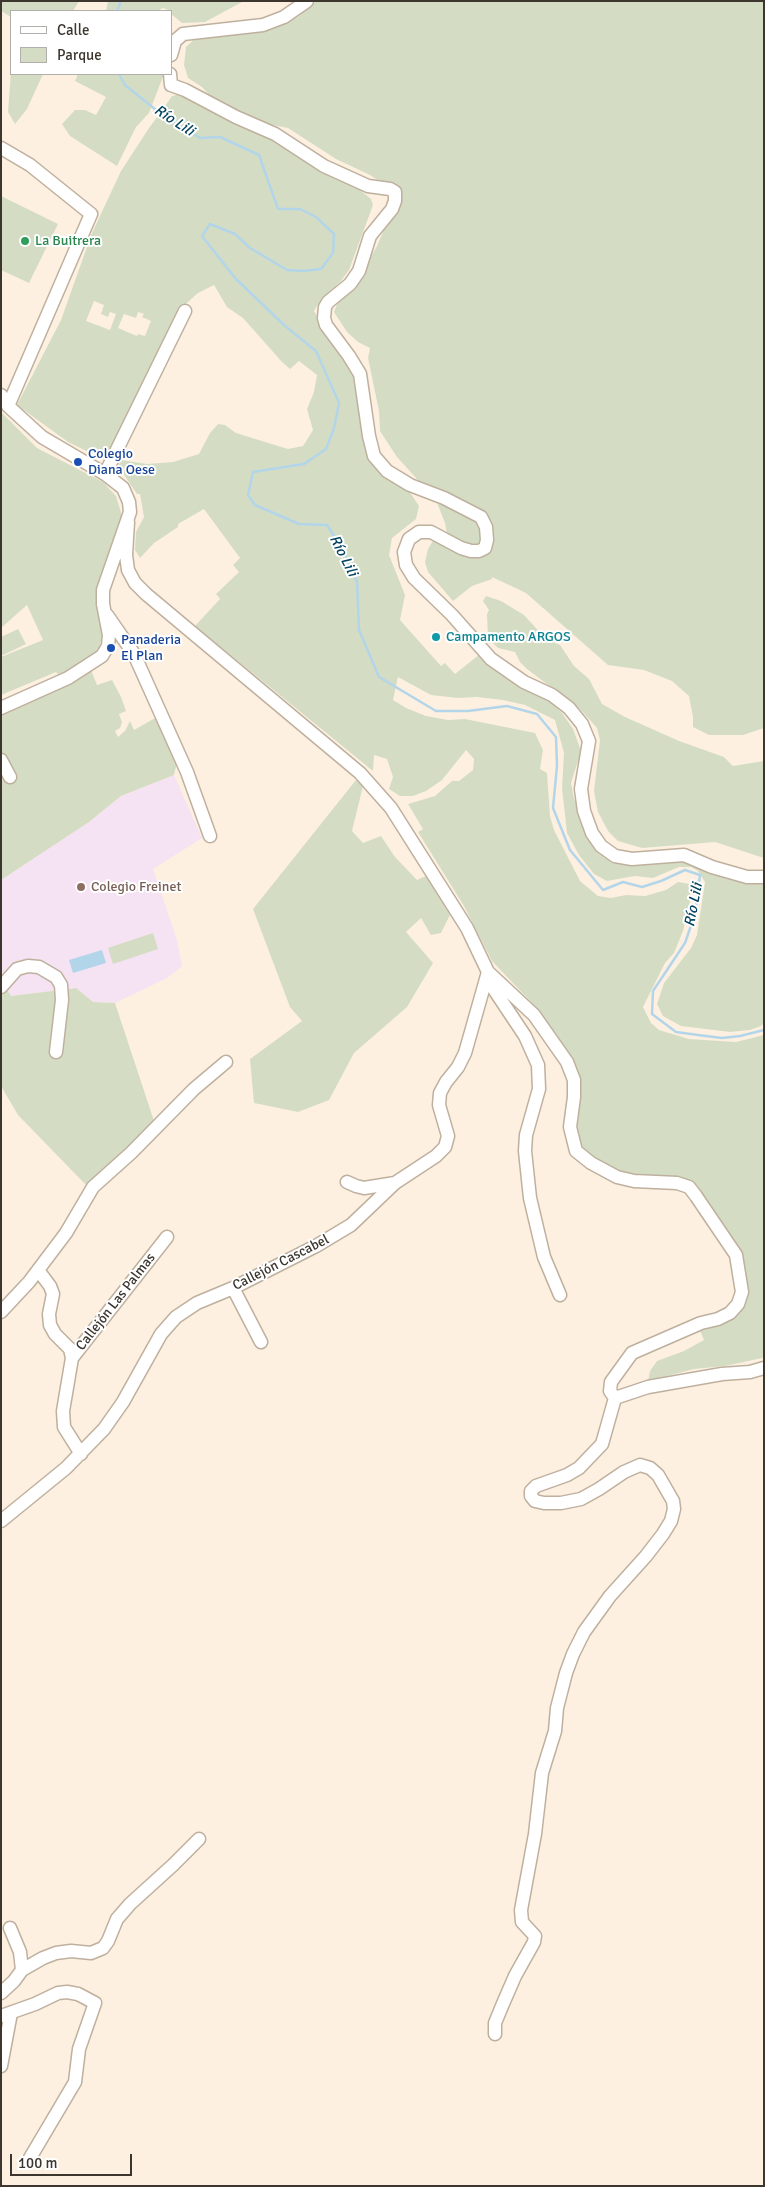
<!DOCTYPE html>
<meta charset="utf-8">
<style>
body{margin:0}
#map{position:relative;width:765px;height:2187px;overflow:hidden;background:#fdf0e1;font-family:Signika,sans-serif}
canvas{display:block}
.frame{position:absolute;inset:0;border:2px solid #3c362f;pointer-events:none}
.legend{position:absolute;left:10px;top:10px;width:162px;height:65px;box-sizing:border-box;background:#fff;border:1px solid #b1afac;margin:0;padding:6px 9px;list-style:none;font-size:15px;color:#3c362f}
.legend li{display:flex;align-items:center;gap:10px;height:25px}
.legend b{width:25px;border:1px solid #b1afac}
.scale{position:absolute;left:10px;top:2154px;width:122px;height:22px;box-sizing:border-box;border:2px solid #3c362f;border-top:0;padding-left:6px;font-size:15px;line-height:18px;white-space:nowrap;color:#3c362f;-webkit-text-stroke:4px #fff;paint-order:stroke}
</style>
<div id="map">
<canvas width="765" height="2187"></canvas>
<div class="frame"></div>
<ul class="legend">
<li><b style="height:6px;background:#fff"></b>Calle</li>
<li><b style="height:14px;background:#d4ddc4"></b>Parque</li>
</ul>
<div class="scale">100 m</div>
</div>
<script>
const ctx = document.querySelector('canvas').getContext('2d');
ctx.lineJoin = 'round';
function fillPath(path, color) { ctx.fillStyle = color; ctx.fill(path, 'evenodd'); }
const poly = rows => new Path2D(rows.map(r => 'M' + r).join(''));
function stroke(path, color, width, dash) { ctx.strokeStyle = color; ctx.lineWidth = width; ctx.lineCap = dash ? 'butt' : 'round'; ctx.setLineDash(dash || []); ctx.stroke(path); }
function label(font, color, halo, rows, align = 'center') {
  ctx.font = font + ' Signika,sans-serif'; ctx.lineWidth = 4; ctx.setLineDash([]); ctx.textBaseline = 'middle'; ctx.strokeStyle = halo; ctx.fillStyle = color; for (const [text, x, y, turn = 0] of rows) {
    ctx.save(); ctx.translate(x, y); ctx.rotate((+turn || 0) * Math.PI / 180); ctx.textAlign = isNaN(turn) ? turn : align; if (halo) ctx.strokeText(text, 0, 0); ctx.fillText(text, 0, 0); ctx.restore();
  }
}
fillPath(poly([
 [174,775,202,838,153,869,177,940,182,966,167,978,115,1003,93,1002,75,988,11,996,1,980,1,880,89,822,121,796]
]), '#f5e2f2');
fillPath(poly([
 [1,1,79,1,73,11,11,11,11,17,1,11],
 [108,1,244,1,205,22,182,23,171,14,171,11,163,8,157,11,106,11],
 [316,1,764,1,764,728,743,735,709,735,693,727,693,717,689,696,672,681,644,670,608,665,526,593,492,577,492,579,472,586,453,601,428,572,425,562,428,549,434,539,447,534,445,523,436,500,397,457,380,431,379,411,368,358,370,348,358,342,347,332,334,312,338,302,358,279,377,246,390,216,394,196,382,183,370,175,336,159,288,128,258,122,248,115,213,99,202,87,188,78,184,65,186,47,196,38,283,24,298,17],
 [11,72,43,74,27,109,15,124,8,112],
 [78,74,164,74,149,113,136,127,117,166,70,136,62,124,75,110,85,110,96,115,106,97,75,81],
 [181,94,194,98,217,114,264,132,298,157,360,190,371,199,373,205,349,270,340,282,321,299,314,311,324,328,357,376,362,433,373,457,409,491,419,506,416,519,392,538,389,555,405,595,400,620,441,666,445,663,455,674,480,654,547,699,562,713,573,729,581,751,571,783,574,799,588,834,633,858,680,858,764,882,764,1023,761,1026,750,1030,730,1032,681,1026,663,1016,657,1004,664,983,691,948,697,935,705,882,698,871,691,867,679,867,653,878,635,876,607,881,594,874,579,855,567,833,562,788,564,753,555,720,525,705,503,700,477,697,458,698,431,695,398,677,393,700,406,708,426,716,448,720,465,719,535,733,543,750,540,769,547,773,550,816,554,830,580,881,598,896,611,898,626,895,645,896,666,890,678,882,690,884,690,901,683,931,674,953,665,963,643,1007,651,1023,659,1030,689,1039,736,1042,764,1035,764,1357,762,1358,725,1366,694,1369,648,1381,650,1371,657,1361,684,1351,704,1340,698,1326,739,1308,737,1247,727,1229,697,1188,629,1176,583,1152,575,1128,577,1072,570,1055,532,1003,492,961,464,906,418,832,423,829,408,804,435,796,452,781,459,781,473,770,474,759,466,750,442,780,426,791,413,796,400,796,389,789,393,777,387,759,374,755,373,771,195,626,220,599,216,594,239,572,233,565,240,558,204,509,178,524,178,527,154,543,140,558,135,550,136,532,144,517,140,494,137,494,118,466,121,460,147,464,173,462,199,454,210,433,218,424,225,425,236,433,288,449,303,446,313,430,307,409,314,392,317,375,299,361,290,369,282,362,243,318,227,307,214,285,198,293,179,310,107,461,68,442,17,405,61,320,92,233,121,171,149,128,158,116,161,117,163,109,172,96],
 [94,301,104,305,101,314,108,317,110,312,116,314,110,330,86,321],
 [138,312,144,314,142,317,151,321,145,336,138,334,137,336,118,328,124,314,136,318],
 [1,196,58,224,29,283,1,270],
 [1,412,37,448,103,482,116,496,122,516,115,542,103,633,97,656,63,679,56,672,1,695,1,657,43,640,27,605,1,628],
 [486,596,501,601,524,615,546,639,560,645,574,666,589,679,602,704,625,717,679,741,724,757,733,766,764,761,764,858,715,842,642,848,618,841,608,831,598,812,594,791,600,740,597,728,580,709,527,669,520,662,515,652,498,648,488,638,487,614,489,610,483,601],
 [18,629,26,644,1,656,1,637],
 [91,670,97,685,112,680,121,697,126,711,119,714,122,722,120,728,115,731,118,737,125,731,130,721,134,730,157,717,177,762,174,775,121,796,89,822,1,880,1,715,28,698,71,684],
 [356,780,363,786,352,831,363,843,381,836,395,857,417,880,426,876,450,915,441,933,431,935,421,918,406,932,433,963,407,1007,354,1053,329,1100,298,1112,254,1103,250,1059,302,1021,290,1007,253,909],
 [153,933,158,949,113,964,108,948],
 [1,980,11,996,76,988,93,1002,115,1003,156,1127,88,1187,18,1115,1,1086]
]), '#d4ddc4');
fillPath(poly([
 [102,950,106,963,73,973,69,960]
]), '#b3d5ea');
stroke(poly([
 [117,11,121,1],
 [119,74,125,85,161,114,200,138,220,137,259,155,278,209,300,209,316,217,334,234,333,253,321,269,303,271,287,270,250,248,235,234,210,224,202,236,235,278,284,325,316,351,339,403,334,428,326,449,304,464,253,472,248,495,255,505,299,524,327,525,345,554,357,582,359,630,379,677,436,711,468,711,507,706,537,714,556,737,557,766,553,808,570,850,603,890,623,882,642,887,661,881,685,870,700,875,695,914,685,943,653,991,652,1014,676,1032,698,1035,722,1038,740,1036,764,1030]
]), '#b3d5ea', 2.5);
const minor = poly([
 [171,55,175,41,183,34,263,25,284,17,307,1],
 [170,74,171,85,185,90,236,117,275,134,324,166,368,186,390,189,395,192,395,201,392,209,370,236,359,271,350,284,328,302,325,307,324,318,326,325,349,356,360,374,369,436,374,456,387,471,410,485,444,498,481,517,486,527,487,540,485,548,479,551,471,551,461,548,431,532,419,532,409,539,404,552,406,565,414,578,452,615,491,659,524,682,552,695,569,708,582,724,589,741,581,789,584,811,592,833,601,846,615,856,632,859,684,855,712,867,747,877,764,877],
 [1,148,30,165,91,214,8,406],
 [1,395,8,406,42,437,105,474,123,488,129,502,130,512,103,590,103,604,109,635,108,646,102,656,68,678,1,708],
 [105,474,185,311],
 [128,522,126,555,128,570,135,583,146,594,360,773,391,808,467,928,488,972,534,1015,567,1062,574,1080,574,1097,570,1127,576,1151,591,1163,617,1177,634,1181,677,1183,689,1187,696,1196,736,1255,742,1292,738,1304,730,1313,718,1319,701,1323,632,1353,611,1382,610,1391,615,1398,602,1444,579,1468,567,1475,536,1486,531,1491,531,1496,535,1501,544,1503,561,1503,581,1499,599,1489,624,1472,640,1465,650,1468,658,1475,673,1501,674,1509,671,1521,663,1534,646,1556,610,1596,584,1632,573,1654,566,1673,557,1708,555,1731,542,1773,535,1834,521,1910,522,1922,535,1936,534,1942,515,1976,502,2006,495,2023,495,2034],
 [107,615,134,654,187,772,210,836],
 [1,760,10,777],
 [487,979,525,1036,538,1065,539,1089,526,1135,525,1151,530,1198,544,1257,560,1295],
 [1,987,17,969,28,966,39,967,56,977,61,985,62,1000,56,1052],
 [347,1182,356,1186,364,1188,395,1183],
 [38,1270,50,1286,53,1294,49,1314,50,1325,55,1334,70,1349,72,1358],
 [233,1288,261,1342],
 [1,1312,29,1282,66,1233,93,1187,131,1153,194,1089,226,1062],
 [615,1398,648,1387,722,1374,750,1372,764,1368],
 [81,1454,64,1427,63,1411,72,1358,167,1237],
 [1,1521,66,1468,104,1429,123,1402,161,1334,176,1317,197,1303,233,1288,316,1246,351,1225,395,1183,436,1156,445,1147,448,1136,439,1105,440,1093,446,1082,458,1067,465,1053,488,972],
 [10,1928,20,1952,22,1970],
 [1,1993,14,1981,22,1970,43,1958,56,1953,71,1951,91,1953,103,1948,108,1941,117,1919,130,1904,173,1865,199,1839],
 [1,2016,35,2004,58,1993,67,1992,78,1994,95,2003,79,2049,75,2082,30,2158],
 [1,2066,11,2013]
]);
stroke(minor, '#bfb09e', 15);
stroke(minor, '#fff', 12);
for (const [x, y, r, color] of [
 [25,241,5,"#2e9e5b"],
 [78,462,5,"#1a4fb4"],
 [436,637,5,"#0f9aa8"],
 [111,648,5,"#1a4fb4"],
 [81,887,5,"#8d6e63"]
]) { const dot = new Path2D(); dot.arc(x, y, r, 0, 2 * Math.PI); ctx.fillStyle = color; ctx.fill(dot); stroke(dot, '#fff', 2); }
label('14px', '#27864d', '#fff', [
 ["La Buitrera",35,241]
], 'left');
label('14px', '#164399', '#fff', [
 ["Colegio",88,454],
 ["Diana Oese",88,470],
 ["Panaderia",121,640],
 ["El Plan",121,656]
], 'left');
label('14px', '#0d838f', '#fff', [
 ["Campamento ARGOS",446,637]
], 'left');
label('14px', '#785e54', '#fff', [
 ["Colegio Freinet",91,887]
], 'left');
label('14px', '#3c362f', '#fff', [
 ["Callejón Cascabel",281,1263,-27],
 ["Callejón Las Palmas",116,1302,-52]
]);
label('italic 15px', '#044461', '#fff', [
 ["Río Lili",174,121,33],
 ["Río Lili",343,556,63],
 ["Río Lili",694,905,-79]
]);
</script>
